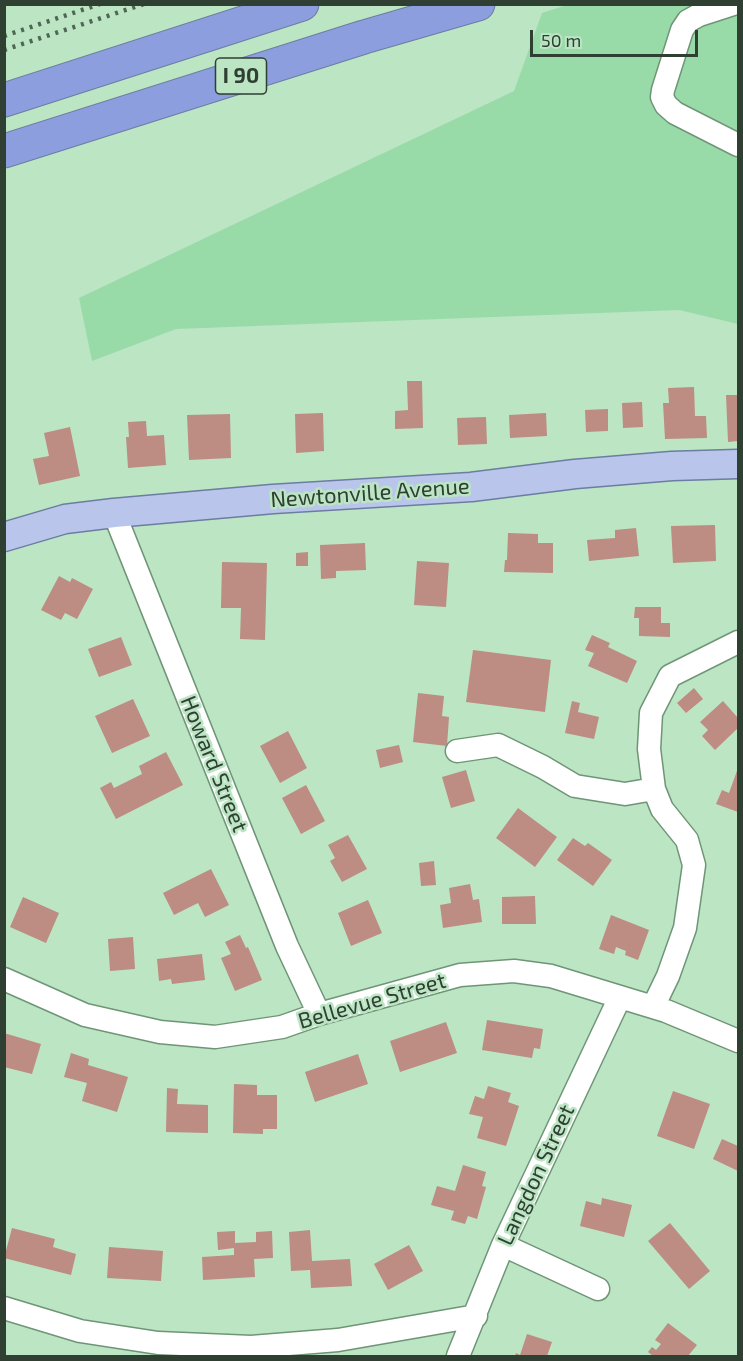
<!DOCTYPE html>
<style>
body{margin:0}
#map{position:relative;width:743px;height:1361px;overflow:hidden;background:#bce5c4;font-family:"Exo 2",sans-serif}
canvas{display:block}
.frame{position:absolute;inset:0;border:6px solid #2f3f32;pointer-events:none}
.scale{position:absolute;left:530px;top:30px;width:168px;height:27px;box-sizing:border-box;border:3px solid #2f3f32;border-top:0;padding-left:8px;font-size:18px;line-height:21px;white-space:nowrap;color:#2f3f32;-webkit-text-stroke:4px #bce5c4;paint-order:stroke}
</style>
<div id="map">
<canvas width="743" height="1361"></canvas>
<div class="frame"></div>
<div class="scale">50 m</div>
</div>
<script>
const ctx = document.querySelector('canvas').getContext('2d');
ctx.lineJoin = 'round';
function fillPath(path, color) { ctx.fillStyle = color; ctx.fill(path, 'evenodd'); }
const poly = rows => new Path2D(rows.map(r => 'M' + r).join(''));
function stroke(path, color, width, dash) { ctx.strokeStyle = color; ctx.lineWidth = width; ctx.lineCap = dash ? 'butt' : 'round'; ctx.setLineDash(dash || []); ctx.stroke(path); }
function label(font, color, halo, rows, align = 'center') {
  ctx.font = font + ' "Exo 2",sans-serif'; ctx.lineWidth = 5; ctx.setLineDash([]); ctx.textBaseline = 'middle'; ctx.strokeStyle = halo; ctx.fillStyle = color; for (const [text, x, y, turn = 0] of rows) {
    ctx.save(); ctx.translate(x, y); ctx.rotate((+turn || 0) * Math.PI / 180); ctx.textAlign = isNaN(turn) ? turn : align; if (halo) ctx.strokeText(text, 0, 0); ctx.fillText(text, 0, 0); ctx.restore();
  }
}
fillPath(poly([
 [570,4,738,5,738,324,679,310,176,329,92,361,79,298,514,91,542,13]
]), '#99dba8');
fillPath(poly([
 [407,381,422,381,423,428,395,429,395,411,408,410],
 [694,387,695,416,706,416,707,438,665,439,663,403,669,403,668,388],
 [726,395,738,395,738,441,728,442],
 [642,402,643,427,623,428,622,403],
 [608,409,608,431,586,432,585,410],
 [323,413,324,451,296,453,295,414],
 [546,413,547,436,510,438,509,415],
 [230,414,231,458,189,460,187,415],
 [486,417,487,444,458,445,457,418],
 [146,421,147,436,164,435,166,465,128,468,126,437,129,437,128,422],
 [70,427,80,476,39,485,33,459,49,456,44,433],
 [715,525,716,561,673,563,671,526],
 [636,528,639,556,589,561,587,540,615,538,615,530],
 [508,533,538,534,538,543,553,543,553,573,504,572,505,560,507,560],
 [365,543,366,570,336,571,336,578,321,579,320,545],
 [308,552,308,566,296,566,296,553],
 [417,561,449,563,446,607,414,605],
 [222,562,267,563,265,640,240,639,241,608,221,608],
 [59,576,70,582,72,578,93,589,77,619,65,613,61,620,41,610],
 [635,607,661,607,661,623,670,623,670,637,639,636,639,618,634,618],
 [592,635,610,643,608,647,637,661,627,683,588,666,594,653,585,650],
 [121,637,132,665,99,677,88,649],
 [473,650,551,660,545,712,466,702],
 [694,688,703,699,686,713,677,703],
 [418,693,444,696,442,716,449,717,447,746,413,742],
 [133,699,150,736,112,753,95,716],
 [572,701,580,703,578,712,599,717,594,739,565,733],
 [723,701,738,718,738,728,715,750,702,736,708,730,700,722],
 [288,731,307,768,280,783,260,746],
 [399,745,403,762,380,768,376,750],
 [166,752,183,785,116,819,100,788,111,782,114,788,142,774,139,766],
 [738,768,738,812,716,804,722,790,729,793],
 [466,770,475,801,451,808,442,777],
 [306,785,325,821,301,834,282,798],
 [518,808,557,837,535,867,496,838],
 [348,835,367,869,342,882,330,861,335,858,328,845],
 [573,838,585,846,588,843,612,860,593,886,557,860],
 [434,861,436,885,421,886,419,863],
 [211,869,229,905,205,917,198,903,174,915,163,893],
 [470,884,473,900,479,899,482,922,443,928,440,905,451,903,449,888],
 [535,896,536,924,502,924,502,897],
 [23,897,59,913,46,943,10,927],
 [368,900,382,933,351,946,338,913],
 [611,915,649,930,638,960,625,955,626,951,616,947,614,954,599,949],
 [240,935,246,948,248,947,262,980,235,991,221,958,231,954,225,942],
 [133,937,135,969,110,971,108,939],
 [202,954,205,980,172,984,171,979,159,981,157,959],
 [487,1020,543,1029,540,1049,534,1048,532,1058,482,1050],
 [446,1022,457,1053,400,1072,390,1041],
 [4,1033,41,1044,32,1074,4,1067],
 [71,1053,89,1059,88,1065,128,1077,117,1112,82,1101,87,1083,64,1077],
 [358,1054,368,1084,315,1102,305,1072],
 [234,1084,257,1085,257,1095,277,1095,277,1129,263,1129,263,1134,233,1133],
 [488,1086,511,1093,508,1102,519,1106,506,1146,477,1138,483,1117,469,1114,475,1096,484,1099],
 [167,1088,178,1089,177,1104,208,1105,208,1133,166,1132],
 [673,1091,710,1104,694,1149,657,1136],
 [722,1139,738,1146,738,1171,713,1159],
 [463,1165,486,1172,482,1186,486,1187,477,1219,468,1216,465,1224,451,1220,454,1211,431,1205,437,1186,455,1191],
 [602,1198,632,1205,624,1237,580,1226,586,1201,601,1205],
 [670,1223,710,1271,689,1289,648,1241],
 [12,1228,55,1239,53,1247,76,1254,71,1275,4,1258],
 [310,1230,312,1261,350,1259,352,1286,311,1288,310,1270,291,1271,289,1232],
 [235,1231,235,1243,256,1242,256,1232,272,1231,273,1258,254,1259,255,1277,203,1280,202,1257,234,1255,234,1248,218,1250,217,1232],
 [409,1245,423,1271,388,1290,374,1264],
 [109,1247,163,1251,161,1281,107,1278],
 [668,1323,697,1345,688,1356,653,1356,648,1352,652,1347,656,1350,661,1344,655,1340],
 [527,1334,552,1342,547,1356,515,1356,516,1353,520,1355]
]), '#bd8c82');
const minor = poly([
 [733,4,699,15,688,21,682,30,663,90,662,97,666,105,675,113,738,145],
 [114,513,287,946,319,1014],
 [457,751,498,745,543,767,575,786,625,794,654,789],
 [4,979,85,1015,160,1032,215,1037,282,1027,319,1014,460,975,514,971,551,976,666,1011,738,1041],
 [653,1007,668,976,685,928,694,865,687,840,662,809,654,789,649,749,651,713,670,676,738,642],
 [503,1245,598,1289],
 [4,1308,80,1331,158,1343,251,1347,338,1340,476,1316],
 [458,1356,503,1245,620,997]
]);
const major = poly([
 [4,537,65,519,114,513,273,499,471,487,575,474,672,466,738,464]
]);
const highway = poly([
 [4,100,302,4],
 [4,151,364,37,478,4]
]);
stroke(minor, '#6f9577', 25);
stroke(major, '#6b7da1', 31);
stroke(highway, '#6b7da1', 35);
stroke(minor, '#fff', 22);
stroke(major, '#bac5eb', 28);
stroke(highway, '#8c9edd', 33);
stroke(poly([
 [4,36,100,4],
 [4,50,144,4]
]), '#506554', 4.5, [3, 6]);
for (const [x, y, w] of [
 [241,76,51]
]) { const box = new Path2D(); box.roundRect(x - w / 2, y - 18, w, 36, 4.5); ctx.fillStyle = '#bce5c4'; ctx.fill(box); stroke(box, '#2f3f32', 1.5); }
label('bold 21px', '#2f3f32', null, [
 ["I 90",241,76]
]);
label('22px', '#2f3f32', '#bce5c4', [
 ["Newtonville Avenue",370,493,-4],
 ["Howard Street",214,764,68],
 ["Bellevue Street",372,1001,-16],
 ["Langdon Street",536,1175,-65]
]);
</script>
